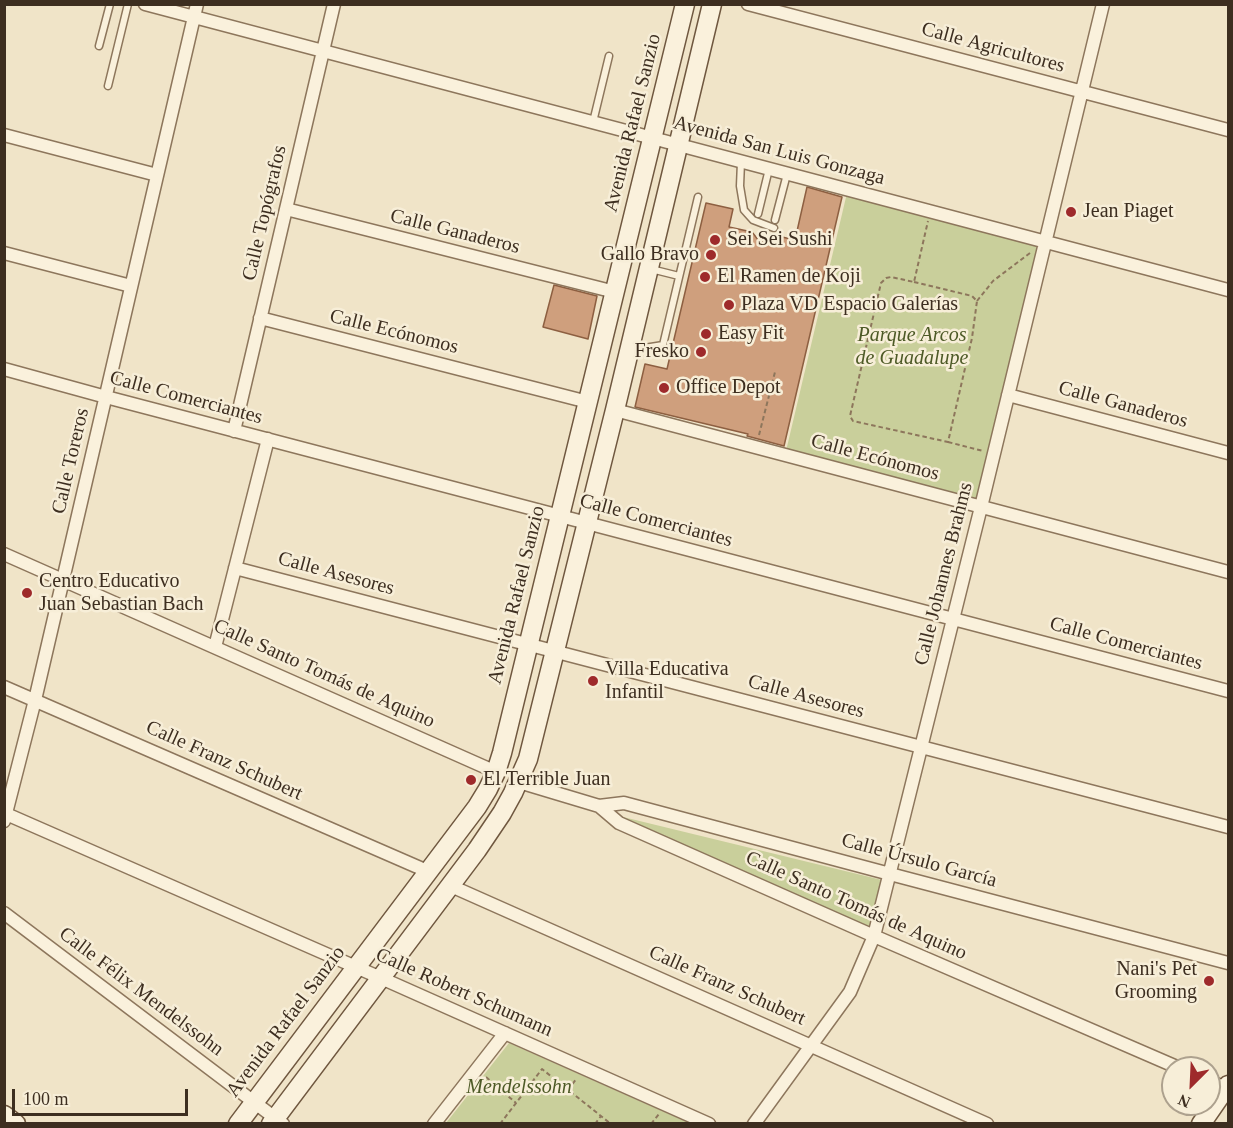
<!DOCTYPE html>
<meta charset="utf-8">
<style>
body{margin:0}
#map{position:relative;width:1233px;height:1128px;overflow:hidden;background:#f0e4c8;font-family:"Times New Roman",serif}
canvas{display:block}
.frame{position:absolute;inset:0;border:6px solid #3d2e20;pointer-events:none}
.north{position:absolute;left:1161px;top:1056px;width:60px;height:60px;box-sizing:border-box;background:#f7eed8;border:2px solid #ada18e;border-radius:50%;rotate:204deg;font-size:16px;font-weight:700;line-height:24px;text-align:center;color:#3d2e20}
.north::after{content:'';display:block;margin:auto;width:21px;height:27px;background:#9e2a2b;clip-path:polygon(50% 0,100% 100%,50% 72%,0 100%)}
.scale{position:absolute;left:12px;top:1089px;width:176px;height:27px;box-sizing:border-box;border:3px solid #3d2e20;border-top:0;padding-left:8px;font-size:18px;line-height:21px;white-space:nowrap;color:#3d2e20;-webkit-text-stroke:4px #f7eed8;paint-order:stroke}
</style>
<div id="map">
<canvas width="1233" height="1128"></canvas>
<div class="frame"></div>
<div class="north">N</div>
<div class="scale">100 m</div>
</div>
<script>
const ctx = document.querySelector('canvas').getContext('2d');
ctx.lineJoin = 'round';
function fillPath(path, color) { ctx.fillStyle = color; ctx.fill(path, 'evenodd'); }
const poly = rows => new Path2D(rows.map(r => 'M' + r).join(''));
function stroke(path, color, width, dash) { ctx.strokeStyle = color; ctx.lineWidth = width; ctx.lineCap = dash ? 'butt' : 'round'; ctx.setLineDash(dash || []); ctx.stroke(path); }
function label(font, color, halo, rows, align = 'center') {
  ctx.font = font + ' "Times New Roman",serif'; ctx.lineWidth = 5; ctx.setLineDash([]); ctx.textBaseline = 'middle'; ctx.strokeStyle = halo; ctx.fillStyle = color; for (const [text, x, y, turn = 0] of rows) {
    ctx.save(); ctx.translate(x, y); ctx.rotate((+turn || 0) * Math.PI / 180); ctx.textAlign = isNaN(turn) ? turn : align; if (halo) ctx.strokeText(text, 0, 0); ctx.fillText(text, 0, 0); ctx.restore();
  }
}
fillPath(poly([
 [847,193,1039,245,978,503,786,451],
 [619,816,882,880,871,928],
 [509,1043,689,1123,446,1123]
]), '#c9cf9b');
const building = poly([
 [807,187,842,197,784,446,747,436,748,434,635,407,645,364,667,369,706,203,733,209,729,227,752,232,759,241,779,246,782,237,795,240,807,187],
 [554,285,597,296,588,339,543,327,554,285]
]);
fillPath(building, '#cf9f7d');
stroke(building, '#8d5f41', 1.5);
const lane = poly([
 [99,46,110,4],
 [108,86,128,4],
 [593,122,609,56],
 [741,162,740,186,744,210,753,220,774,228],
 [758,214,769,169],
 [775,220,787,174],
 [651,269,679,276],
 [632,350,663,345,698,197]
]);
const street = poly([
 [145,4,1228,290],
 [748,4,1228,130],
 [4,135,157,175],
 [286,209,615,292],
 [4,253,131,286],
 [260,318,588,402],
 [4,369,106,397,1228,691],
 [1008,395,1228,453],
 [615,410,1228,572],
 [234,431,334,4],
 [4,554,496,772],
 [235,568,1228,827],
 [215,647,268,439],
 [4,687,427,871],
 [519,782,599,806,619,823,874,936,1179,1068],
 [599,806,624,803,890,874,1228,963],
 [4,813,381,978,709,1124],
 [4,821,35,700,197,4],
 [451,886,987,1124],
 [4,913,283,1124],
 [1209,1081,1228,1089],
 [434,1124,505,1033],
 [754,1124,850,992,874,936,981,507,1103,4]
]);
const secondary = poly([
 [4,1115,16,1124],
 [238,1124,477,807,488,789,496,772,502,753,685,4],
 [271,1124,477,850,502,813,513,793,528,759,615,410,712,4],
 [1201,1124,1228,1085]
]);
stroke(lane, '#8d765c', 9);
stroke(street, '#8d765c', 15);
stroke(secondary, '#6f573f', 21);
stroke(poly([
 [914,282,972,296,977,301,972,338,948,442,853,421,850,416,881,283,886,278,891,277,914,282,928,221],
 [977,301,993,281,1030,253],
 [759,435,775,372],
 [948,442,983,451],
 [486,1077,516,1103],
 [568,1090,577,1078],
 [500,1124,542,1069,611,1124],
 [595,1124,601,1116],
 [651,1124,659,1114]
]), '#8d765c', 2, [4.5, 3]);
stroke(lane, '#faf1dc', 6);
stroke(street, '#faf1dc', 12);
stroke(secondary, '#faf1dc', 18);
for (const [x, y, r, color] of [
 [1071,212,6,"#9e2a2b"],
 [715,240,6,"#9e2a2b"],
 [711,255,6,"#9e2a2b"],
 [705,277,6,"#9e2a2b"],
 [729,305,6,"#9e2a2b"],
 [706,334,6,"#9e2a2b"],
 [701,352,6,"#9e2a2b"],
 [664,388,6,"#9e2a2b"],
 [27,593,6,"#9e2a2b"],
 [593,681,6,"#9e2a2b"],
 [471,780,6,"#9e2a2b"],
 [1209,981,6,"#9e2a2b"]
]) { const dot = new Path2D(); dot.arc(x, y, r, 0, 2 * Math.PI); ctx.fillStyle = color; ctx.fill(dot); stroke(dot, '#f7eed8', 2); }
label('20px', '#3d2e20', '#f7eed8', [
 ["Calle Agricultores",993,48,15],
 ["Avenida Rafael Sanzio",633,123,-76],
 ["Avenida San Luis Gonzaga",779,151,15],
 ["Calle Topógrafos",265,213,-77],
 ["Calle Ganaderos",455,232,14],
 ["Calle Ecónomos",394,332,14],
 ["Calle Comerciantes",186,398,15],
 ["Calle Ganaderos",1123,405,15],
 ["Calle Ecónomos",875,458,15],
 ["Calle Toreros",71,461,-77],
 ["Calle Comerciantes",656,521,15],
 ["Calle Asesores",336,574,15],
 ["Calle Johannes Brahms",944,574,-76],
 ["Avenida Rafael Sanzio",517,595,-76],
 ["Calle Comerciantes",1126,644,15],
 ["Calle Santo Tomás de Aquino",324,674,24],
 ["Calle Asesores",806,697,15],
 ["Calle Franz Schubert",224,761,24],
 ["Calle Úrsulo García",919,861,15],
 ["Calle Santo Tomás de Aquino",856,906,24],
 ["Calle Franz Schubert",727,986,24],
 ["Calle Félix Mendelssohn",141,992,37],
 ["Calle Robert Schumann",464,993,24],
 ["Avenida Rafael Sanzio",286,1022,-53]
]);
label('20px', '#3d2e20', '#f7eed8', [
 ["Jean Piaget",1083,212],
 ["Sei Sei Sushi",727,240],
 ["Gallo Bravo",699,255,"right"],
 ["El Ramen de Koji",717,277],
 ["Plaza VD Espacio Galerías",741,305],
 ["Easy Fit",718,334],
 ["Fresko",689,352,"right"],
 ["Office Depot",676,388],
 ["Centro Educativo",39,582],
 ["Juan Sebastian Bach",39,605],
 ["Villa Educativa",605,670],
 ["Infantil",605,693],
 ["El Terrible Juan",483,780],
 ["Nani's Pet",1197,970,"right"],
 ["Grooming",1197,993,"right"]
], 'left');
label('italic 20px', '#4d5a26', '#f7eed8', [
 ["Parque Arcos",912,336],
 ["de Guadalupe",912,359],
 ["Mendelssohn",519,1088]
]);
</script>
